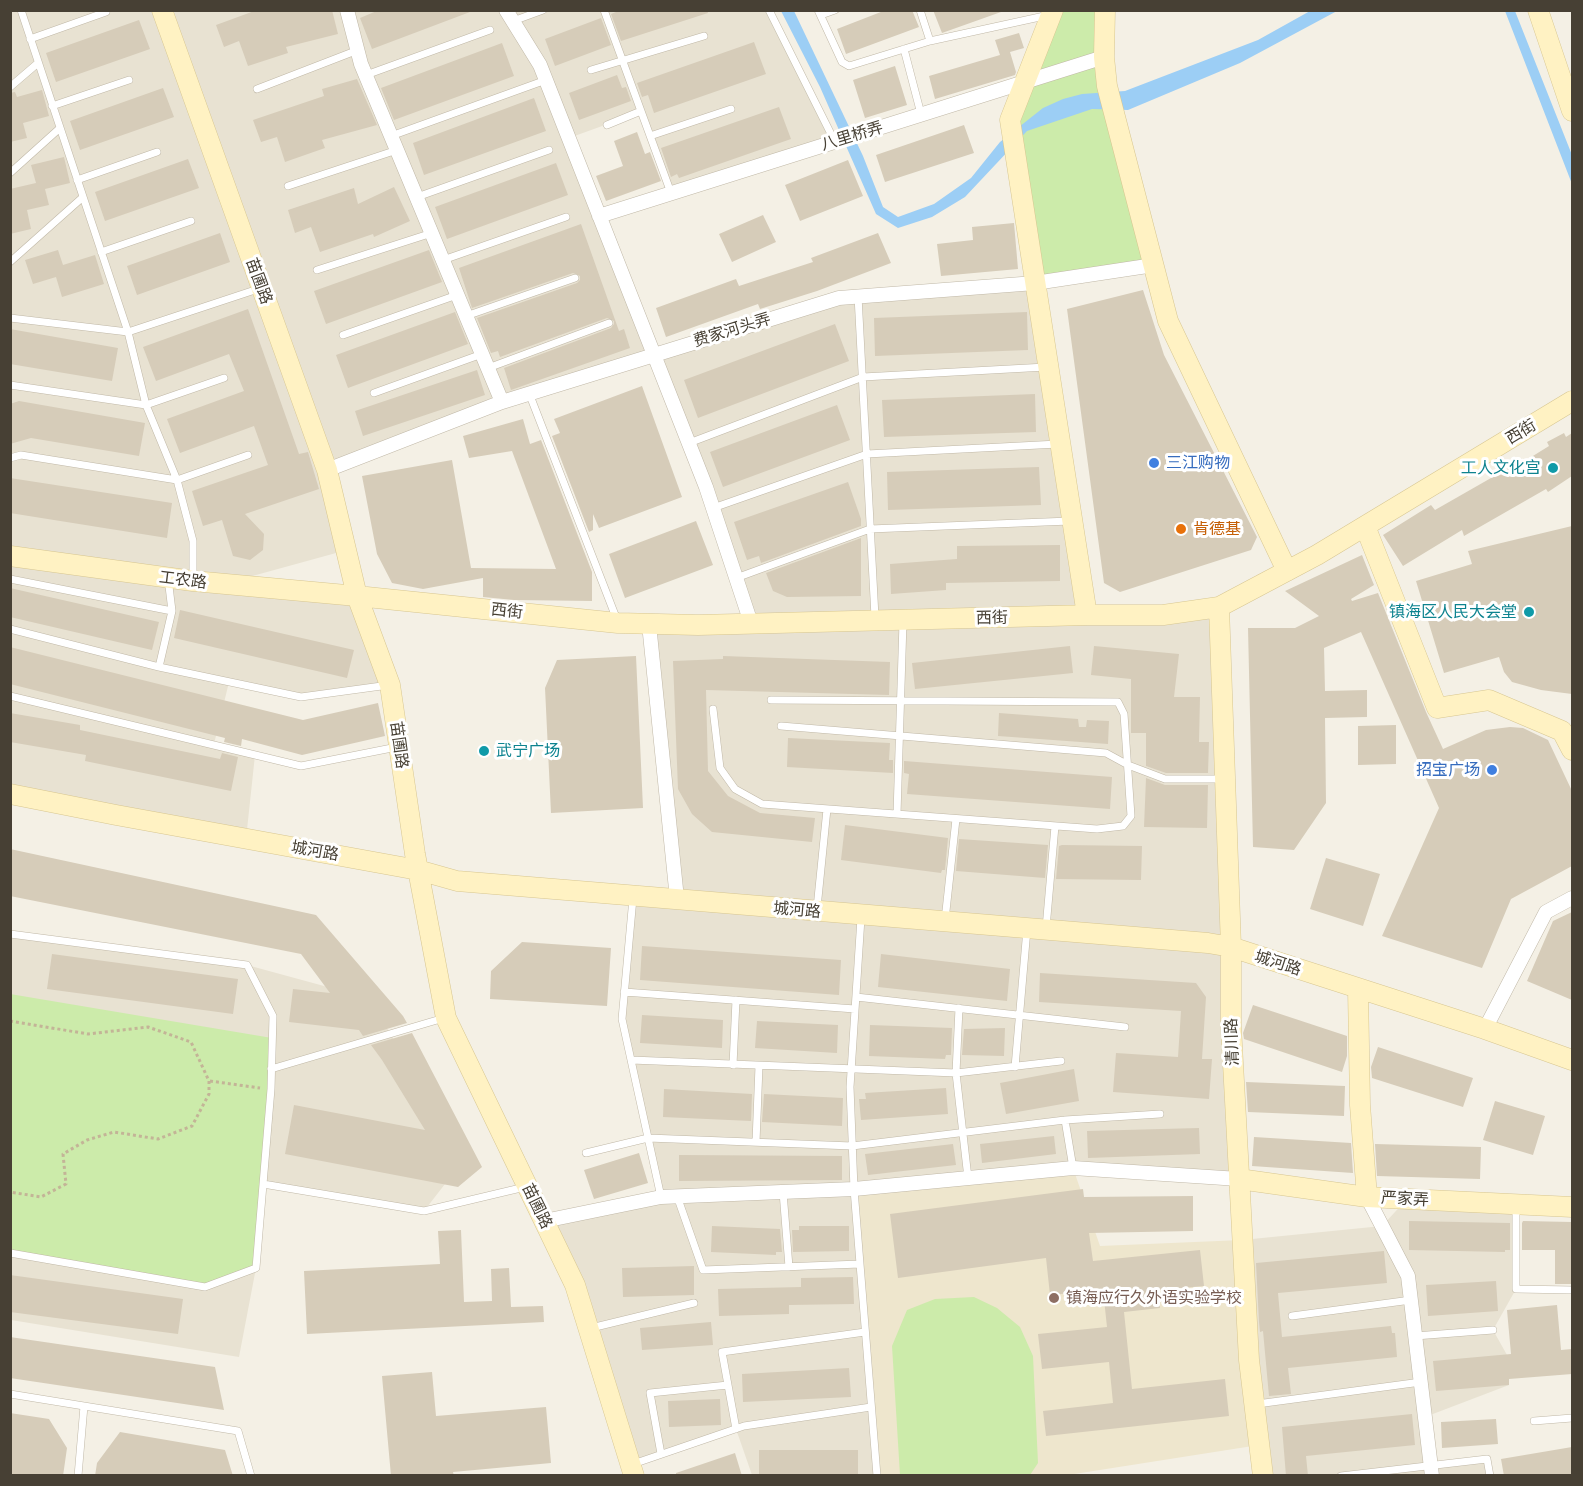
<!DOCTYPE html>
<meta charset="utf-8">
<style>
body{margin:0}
#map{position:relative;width:1583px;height:1486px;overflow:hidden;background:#f4f0e5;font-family:"Asap Condensed",sans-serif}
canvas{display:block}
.frame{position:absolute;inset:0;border:12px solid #474034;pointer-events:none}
</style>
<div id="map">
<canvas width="1583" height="1486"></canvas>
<div class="frame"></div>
</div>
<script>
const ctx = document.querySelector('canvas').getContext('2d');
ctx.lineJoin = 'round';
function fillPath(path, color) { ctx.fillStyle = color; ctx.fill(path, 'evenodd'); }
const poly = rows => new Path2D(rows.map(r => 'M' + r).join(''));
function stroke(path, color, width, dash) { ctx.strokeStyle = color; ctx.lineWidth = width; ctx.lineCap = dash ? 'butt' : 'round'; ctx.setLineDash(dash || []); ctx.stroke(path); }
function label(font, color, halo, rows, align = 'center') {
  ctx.font = font + ' "Asap Condensed","Noto Sans SC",sans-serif'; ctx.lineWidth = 6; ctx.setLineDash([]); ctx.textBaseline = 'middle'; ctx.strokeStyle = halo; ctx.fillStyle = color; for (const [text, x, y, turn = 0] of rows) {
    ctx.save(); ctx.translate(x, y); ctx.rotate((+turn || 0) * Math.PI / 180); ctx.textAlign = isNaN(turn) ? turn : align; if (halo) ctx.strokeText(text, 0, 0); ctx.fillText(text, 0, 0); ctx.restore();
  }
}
fillPath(poly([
 [10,11,769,11,835,142,671,193,641,112,569,138,654,354,839,298,1035,283,1087,615,1219,607,1239,1179,1073,1168,877,1475,752,1475,736,1429,631,1465,544,1221,661,1196,622,1019,633,896,676,899,649,624,751,623,654,354,327,470,347,550,227,583,357,596,390,685,301,697,229,682,214,744,255,755,246,839,11,793],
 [10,934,247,965,368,998,454,1135,445,1184,424,1211,263,1184,256,1268,239,1357,11,1320],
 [1407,1199,1516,1204,1516,1289,1493,1330,1507,1355,1509,1385,1425,1417,1431,1466,1487,1459,1490,1475,1263,1475,1242,1240,1382,1226]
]), '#e8e2d2');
fillPath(poly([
 [1073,1168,1100,1246,1242,1240,1259,1445,1068,1475,877,1475,854,1189]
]), '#eee6cd');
fillPath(poly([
 [1057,11,1105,11,1104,57,1154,265,1035,283,1010,120],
 [10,994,272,1038,256,1268,205,1287,11,1253],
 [974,1297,997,1308,1020,1327,1033,1356,1038,1463,1030,1475,900,1475,892,1346,907,1310,935,1299]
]), '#ccebaa');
fillPath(poly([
 [781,11,794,11,863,156,883,207,898,217,934,204,971,178,1000,142,1043,108,1063,99,1082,94,1125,91,1258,40,1310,11,1337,11,1240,63,1128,110,1092,109,1027,131,965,197,932,217,898,228,876,214,820,87],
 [1505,11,1515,11,1572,155,1572,184]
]), '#9ccef5');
fillPath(poly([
 [257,10,332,10,338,34,286,47,288,53,248,66,239,41,224,47,216,25],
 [379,10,470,10,470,12,372,49,360,18],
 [621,10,707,10,708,13,621,41,611,14],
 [886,10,912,10,919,27,846,54,837,29],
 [933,10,1001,10,1001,12,942,33],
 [601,18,611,45,555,66,545,39],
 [139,20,150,49,56,82,46,53],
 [1019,33,1024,48,1010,52,1016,72,1015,75,935,99,929,76,1000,55,995,40],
 [754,42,766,74,654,113,648,95,642,97,637,83],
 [502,43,514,76,394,120,381,88],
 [895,66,907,105,865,118,853,80],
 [617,75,622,88,626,87,631,101,579,120,569,93],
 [357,79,377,125,322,140,325,148,285,162,277,137,261,142,253,120,324,96,322,89],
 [163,88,174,117,80,150,70,121],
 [42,90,49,116,23,123,27,138,10,142,10,93,15,92,17,97],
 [534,98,546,131,424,175,413,143],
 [779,107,791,139,679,178,677,174,671,177,661,148],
 [964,125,974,153,885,182,876,155],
 [637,132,645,154,650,152,661,181,606,201,596,176,623,166,614,141],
 [64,157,70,183,45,189,49,205,27,210,31,229,10,234,10,189,36,183,31,165],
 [188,159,199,188,105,221,95,192],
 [848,160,863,196,800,221,785,185],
 [556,163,568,195,447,239,435,207],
 [394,187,410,221,374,237,373,234,320,252,311,227,295,233,288,210,354,188,358,204],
 [763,215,776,242,732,262,719,234],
 [1014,223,1018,269,941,276,937,244,973,240,972,227],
 [581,224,619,331,624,329,630,348,511,390,504,368,611,328,614,324,614,321,607,318,500,357,498,351,491,353,477,318,577,283,580,280,580,276,573,273,472,308,459,268],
 [220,233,230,262,137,295,127,266],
 [878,233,891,263,817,291,760,309,758,304,666,337,656,308,736,279,739,286,813,262,811,258],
 [58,250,63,265,95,255,104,284,62,297,56,277,33,284,25,260],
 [429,250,442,282,326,324,314,291],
 [1143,290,1164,355,1257,537,1251,550,1120,592,1104,583,1067,309],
 [248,309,299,454,308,452,319,489,245,514,264,534,263,550,250,560,233,556,222,520,203,526,192,491,268,465,254,426,180,453,167,419,244,391,229,354,156,381,143,347],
 [455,312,468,344,348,388,336,355],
 [1027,312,1028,350,875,356,874,318],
 [835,324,849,361,698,418,684,380],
 [10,329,118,348,112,381,10,364],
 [477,370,485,395,363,436,355,411],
 [642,386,682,497,599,528,593,514,593,530,589,532,552,436,560,433,554,419],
 [1035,394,1036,432,884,437,882,400],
 [19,401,145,423,139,456,31,438,10,444,10,404],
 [837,405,850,440,723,487,710,452],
 [523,419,530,444,541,440,592,572,592,601,514,600,483,597,483,578,423,589,392,583,377,554,362,476,452,460,471,568,556,569,512,451,469,458,463,436],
 [1564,433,1566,437,1572,433,1572,476,1548,492,1546,489,1464,536,1462,530,1403,566,1383,535,1431,505,1435,510,1519,462,1520,464,1549,446,1547,442],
 [1039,467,1041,505,888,510,887,472],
 [10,478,172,503,167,538,10,513],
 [848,482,861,519,861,526,761,563,759,556,747,560,734,522],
 [696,521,713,565,625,598,609,554],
 [1572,526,1572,694,1541,690,1512,682,1504,672,1499,657,1444,673,1416,581,1472,564,1468,551],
 [861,538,861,596,787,597,773,591,766,573],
 [1060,545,1060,581,946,583,946,590,891,594,890,564,957,559,957,546],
 [1362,555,1374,585,1351,599,1352,601,1378,593,1426,712,1443,749,1486,730,1510,727,1523,728,1548,740,1572,791,1572,866,1511,899,1482,968,1382,936,1439,808,1361,632,1324,648,1325,691,1367,690,1367,717,1325,718,1326,803,1294,850,1253,847,1248,628,1295,628,1319,616,1285,591],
 [10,588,159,622,152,650,10,617],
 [180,610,354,650,347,678,174,638],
 [1070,646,1073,673,915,689,912,663],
 [1094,646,1179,654,1174,697,1200,697,1199,742,1209,742,1208,773,1166,773,1146,766,1146,733,1131,733,1131,679,1091,675],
 [10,647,303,720,378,703,385,736,302,755,242,739,241,746,224,742,225,738,10,684],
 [636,656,643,808,551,813,545,688,557,660],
 [723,656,890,662,889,695,706,690,708,771,728,796,760,813,815,818,812,842,712,832,692,814,678,789,673,661,723,659],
 [10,713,80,725,80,730,220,759,222,753,238,757,231,791,85,761,86,755,10,742],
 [999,713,1078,719,1079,727,1086,727,1087,720,1109,721,1108,744,998,736],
 [1396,725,1396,764,1358,765,1358,726],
 [788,738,890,743,889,760,893,760,893,773,787,767],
 [904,761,1112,777,1110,809,907,794,909,774,904,773],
 [1146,778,1165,785,1208,785,1207,828,1144,827],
 [845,825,948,838,945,870,942,870,941,873,841,860],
 [959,839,1048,845,1045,878,956,871],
 [1062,845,1142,846,1141,880,1056,879,1059,846],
 [10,849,316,915,403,1016,407,1023,363,1036,359,1030,289,1022,293,989,330,993,301,954,10,896],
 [1326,858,1380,874,1363,926,1310,909],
 [1572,912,1572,1000,1527,981,1553,921],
 [522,942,611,948,607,1006,490,999,491,971],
 [642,946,841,960,839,995,640,980],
 [52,954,238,979,233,1014,47,989],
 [881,954,1010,969,1007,1001,878,987],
 [1040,973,1196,983,1206,997,1202,1059,1212,1059,1209,1099,1113,1092,1116,1053,1178,1057,1181,1011,1039,1002],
 [1253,1005,1347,1036,1347,1056,1342,1072,1244,1039,1243,1033],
 [642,1015,723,1020,722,1048,640,1043],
 [757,1021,838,1025,837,1053,755,1048],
 [870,1025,952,1028,951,1055,946,1055,945,1059,869,1056],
 [1005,1028,1004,1056,962,1055,964,1029],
 [412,1033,482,1167,458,1187,285,1154,294,1105,425,1130,382,1060,371,1045],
 [1378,1047,1473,1078,1463,1107,1372,1078,1371,1067],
 [1074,1069,1079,1101,1006,1114,1000,1083],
 [1246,1082,1345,1086,1344,1116,1248,1112],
 [946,1088,948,1114,861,1120,859,1099,866,1099,865,1093],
 [664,1089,752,1094,751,1121,663,1117],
 [764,1094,843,1098,842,1126,762,1122],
 [1495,1101,1545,1116,1533,1155,1483,1140],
 [1199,1128,1200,1154,1088,1158,1087,1131],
 [1054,1136,1056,1154,982,1163,980,1144],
 [1254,1137,1351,1143,1353,1173,1252,1166],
 [953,1144,956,1165,868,1175,865,1154],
 [1375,1144,1481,1147,1480,1179,1377,1176],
 [639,1153,648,1183,594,1199,584,1170],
 [679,1155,842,1156,842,1180,679,1181],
 [1083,1189,1084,1197,1193,1196,1193,1231,1089,1233,1093,1261,1200,1250,1204,1286,1158,1290,1160,1308,1124,1312,1132,1389,1225,1379,1229,1416,1046,1436,1043,1411,1113,1403,1109,1362,1042,1369,1038,1334,1107,1327,1103,1290,1050,1295,1046,1258,898,1278,890,1214],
 [1409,1221,1510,1223,1510,1250,1505,1250,1505,1252,1409,1250],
 [1523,1221,1572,1222,1572,1284,1555,1284,1555,1250,1522,1250,1522,1223],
 [712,1226,780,1229,782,1252,776,1252,776,1255,711,1252],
 [799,1226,849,1226,849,1251,793,1252,792,1230,799,1230],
 [461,1230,464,1302,492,1301,491,1269,509,1268,511,1307,543,1306,544,1322,307,1334,304,1271,440,1264,438,1231],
 [1384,1251,1387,1283,1278,1293,1282,1337,1391,1326,1392,1333,1395,1333,1397,1357,1288,1368,1291,1394,1269,1396,1263,1331,1260,1332,1259,1322,1256,1263],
 [694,1266,694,1295,623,1297,622,1268],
 [10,1275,183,1299,178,1334,10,1312],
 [853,1277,854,1304,789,1305,789,1314,719,1316,718,1289,801,1287,801,1278],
 [1496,1281,1498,1311,1428,1316,1426,1285],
 [1557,1305,1561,1350,1572,1349,1572,1374,1509,1379,1509,1385,1436,1391,1433,1361,1511,1354,1507,1310],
 [711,1322,713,1345,642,1350,640,1328],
 [10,1337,215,1367,224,1410,10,1378],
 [849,1368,851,1397,743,1402,742,1374],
 [432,1372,436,1416,546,1407,551,1463,453,1472,454,1476,391,1476,382,1376],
 [720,1399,721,1425,669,1427,668,1401],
 [10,1413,49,1419,67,1448,63,1476,10,1476],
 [1412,1414,1415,1445,1306,1456,1308,1476,1286,1476,1282,1427],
 [1496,1419,1498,1444,1442,1448,1441,1422],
 [120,1432,225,1450,233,1476,95,1476,97,1463],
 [1572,1447,1572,1476,1504,1476,1501,1459],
 [759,1450,858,1450,858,1476,759,1476],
 [735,1453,742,1476,676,1476,676,1473]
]), '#d6ccb9');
const lane = poly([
 [21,10,128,332,146,405,177,480,193,541,193,579],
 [604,10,671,193],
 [769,10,835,142],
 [818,10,842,62,849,66,930,41,1049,15],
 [920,10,930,41],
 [821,15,835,10],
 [513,21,543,10],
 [30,39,106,12],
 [904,49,921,114],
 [591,70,704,36],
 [366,75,490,30],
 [10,87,38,63],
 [257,89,358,50],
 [52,106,129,80],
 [607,125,641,111],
 [391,136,546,80],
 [650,136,731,109],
 [10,173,60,128],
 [77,180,157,152],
 [288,186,397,150],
 [417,197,549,150],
 [101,252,191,221],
 [443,260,566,217],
 [10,262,83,197],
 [317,270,432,233],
 [858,296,875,617],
 [466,316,575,278],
 [10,318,128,332,261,288],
 [343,335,457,295],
 [488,368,609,323],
 [10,385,146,405,224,378],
 [374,393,482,354],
 [529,393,617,620],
 [689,443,863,377,1046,367],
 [10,458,21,455,177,480,248,455],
 [713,508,867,454,1058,444],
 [736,578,870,529,1070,521],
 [10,579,172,611],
 [10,629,159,667,301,697,389,685],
 [159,667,172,611,168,578],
 [10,696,301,766,397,747],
 [713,709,720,768,735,789,762,804,1097,829,1123,826,1131,816,1124,714,1118,702,771,700],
 [781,726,1106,753,1128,765,1165,779,1222,779],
 [897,814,903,622],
 [633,898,622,1019,661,1197],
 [817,908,827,809],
 [861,918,850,1087,854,1189,877,1476],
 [945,920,956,819],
 [1046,928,1055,826],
 [10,934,247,965,273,1016,271,1089,256,1268,205,1287,10,1253],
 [624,992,855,1009],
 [856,997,1125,1027],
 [959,1008,956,1073,968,1178],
 [631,1060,956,1073,1061,1061],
 [733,1065,736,1000],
 [1015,1067,1027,929],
 [271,1069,444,1018],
 [1065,1120,1073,1168],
 [756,1142,759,1066],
 [586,1153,648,1138,852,1146,1065,1120,1160,1114],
 [263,1184,424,1211,525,1187],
 [783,1192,789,1267],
 [677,1196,703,1270,860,1264],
 [1516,1207,1516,1289,1572,1290],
 [1292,1316,1411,1300],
 [591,1328,694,1303],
 [1415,1336,1493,1330],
 [10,1394,238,1431,251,1476],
 [1257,1404,1421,1382],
 [1534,1421,1572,1418],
 [736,1429,722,1352,865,1332],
 [661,1454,650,1393,728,1385],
 [633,1464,744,1426,871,1407],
 [78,1476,84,1406],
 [1341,1476,1487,1459,1490,1476]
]);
const street = poly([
 [347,10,361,64,502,402],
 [506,10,540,65,706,487,751,623],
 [599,216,1104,57],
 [327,470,502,402,839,298,1035,283,1154,265],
 [649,624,677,899],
 [1485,1029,1546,912,1572,898],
 [1367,1197,1408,1276,1432,1476],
 [544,1221,661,1197,854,1189,1073,1168,1239,1179]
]);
const secondary = poly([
 [162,10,327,470,357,596,390,685,415,854,446,1018,575,1285,634,1476],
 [1053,10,1010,120,1087,615],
 [1105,10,1104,57,1107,86,1168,321,1287,571],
 [1538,10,1572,111],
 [1365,526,1437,708,1489,700,1562,731,1572,750],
 [10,556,193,581,357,596,618,623,698,625,1087,615,1163,615,1219,607,1317,555,1572,401],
 [1219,607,1231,947,1231,1026,1249,1360,1263,1476],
 [10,794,116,815,418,870,457,881,1208,943,1231,947,1485,1029,1572,1060],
 [1358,989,1360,1105,1367,1197],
 [1239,1179,1367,1197,1572,1207]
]);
stroke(lane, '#c0b8a7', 8);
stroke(street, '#c0b8a7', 15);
stroke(secondary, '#d7c691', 21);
stroke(poly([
 [10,1021,88,1034,148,1027,191,1042,209,1081,209,1094,192,1126,158,1139,114,1132,87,1140,63,1154,66,1184,41,1197,10,1192],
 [210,1081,260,1088]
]), '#c3b497', 3, [3, 3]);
stroke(lane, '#fff', 7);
stroke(street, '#fff', 14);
stroke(secondary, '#fff2c3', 20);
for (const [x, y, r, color] of [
 [1154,463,6,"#3f7fe0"],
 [1553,468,6,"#0f9aa8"],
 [1181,529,6,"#e8710a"],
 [1529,612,6,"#0f9aa8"],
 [484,751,6,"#0f9aa8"],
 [1492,770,6,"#3f7fe0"],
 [1054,1298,6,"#8d6e63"]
]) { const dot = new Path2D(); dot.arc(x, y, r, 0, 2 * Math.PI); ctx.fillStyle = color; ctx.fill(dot); stroke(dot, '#fff', 2); }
label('16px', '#474034', '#fff', [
 ["八里桥弄",852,136,-17],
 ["苗圃路",259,281,70],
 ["费家河头弄",732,330,-17],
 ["西街",1521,432,-31],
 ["工农路",183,580,7],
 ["西街",507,611,6],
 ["西街",992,618,-1],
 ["苗圃路",399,745,82],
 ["城河路",315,851,10],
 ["城河路",797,910,5],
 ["城河路",1278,963,18],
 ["清川路",1232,1042,-92],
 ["严家弄",1405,1199,3],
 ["苗圃路",537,1206,64]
]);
label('16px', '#366cbe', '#fff', [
 ["三江购物",1166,463],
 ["招宝广场",1480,770,"right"]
], 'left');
label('16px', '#0d838f', '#fff', [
 ["工人文化宫",1541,468],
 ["镇海区人民大会堂",1517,612],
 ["武宁广场",496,751,"left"]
], 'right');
label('16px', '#c56008', '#fff', [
 ["肯德基",1193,529]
], 'left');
label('16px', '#785e54', '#fff', [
 ["镇海应行久外语实验学校",1066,1298]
], 'left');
</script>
